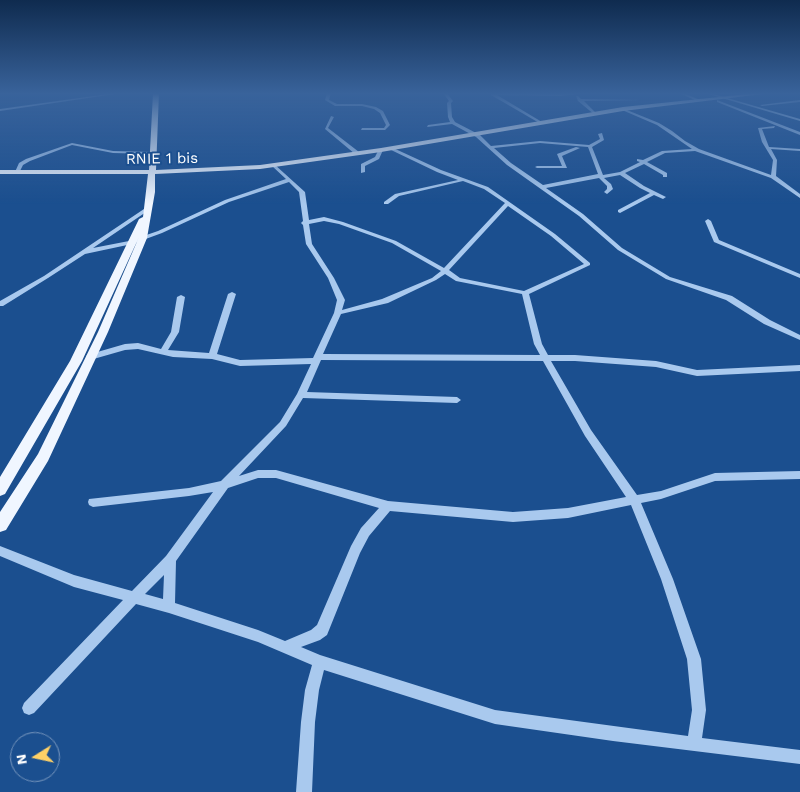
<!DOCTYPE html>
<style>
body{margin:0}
#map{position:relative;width:800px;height:792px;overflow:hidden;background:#1b4f8f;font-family:"Work Sans",sans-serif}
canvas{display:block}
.north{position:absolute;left:10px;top:732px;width:50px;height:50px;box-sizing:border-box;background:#1b4f8f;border:1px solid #7695bc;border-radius:50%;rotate:260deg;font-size:14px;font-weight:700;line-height:20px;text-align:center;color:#fff}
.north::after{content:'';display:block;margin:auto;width:18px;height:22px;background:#ffd166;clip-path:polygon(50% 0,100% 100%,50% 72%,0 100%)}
</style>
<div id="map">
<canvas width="800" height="792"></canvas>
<div class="north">N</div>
</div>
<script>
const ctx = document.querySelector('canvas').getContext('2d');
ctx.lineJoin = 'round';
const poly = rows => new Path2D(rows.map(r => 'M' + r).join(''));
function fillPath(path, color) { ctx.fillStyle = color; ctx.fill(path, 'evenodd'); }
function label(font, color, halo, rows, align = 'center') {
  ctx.font = font + ' "Work Sans",sans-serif'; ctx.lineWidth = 4; ctx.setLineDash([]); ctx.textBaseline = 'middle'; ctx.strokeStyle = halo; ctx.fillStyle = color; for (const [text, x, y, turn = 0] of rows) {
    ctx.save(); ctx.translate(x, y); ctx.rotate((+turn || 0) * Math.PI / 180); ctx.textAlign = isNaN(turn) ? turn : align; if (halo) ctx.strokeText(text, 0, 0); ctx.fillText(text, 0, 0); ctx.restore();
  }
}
fillPath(poly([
 [115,93,122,93,0,111,0,109,115,93],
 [327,93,331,93,329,100,337,104,362,104,376,107,383,111,390,125,385,130,361,130,362,128,384,128,386,125,380,113,374,109,362,106,335,106,325,100,327,93],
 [443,93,447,93,453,101,451,103,452,117,455,122,480,135,491,146,540,141,589,145,600,139,598,134,602,133,604,140,592,147,603,175,620,172,640,162,637,161,637,159,643,160,662,151,692,149,657,125,622,110,622,108,659,123,672,131,685,141,699,149,771,175,773,160,762,142,758,128,775,126,774,128,762,129,769,147,800,149,800,151,771,149,777,160,776,176,800,194,800,198,771,178,695,151,665,153,647,162,667,173,667,177,663,177,663,175,644,164,625,173,644,186,666,197,663,199,654,195,620,213,618,212,618,210,650,193,640,188,620,175,604,178,611,184,613,189,607,194,604,192,607,189,607,186,599,178,546,188,583,214,622,248,670,277,732,296,770,320,800,335,800,340,764,324,726,300,666,279,618,250,579,216,507,165,476,137,452,124,427,127,428,125,450,122,448,117,447,103,449,101,443,93],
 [540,143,588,147,598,174,543,185,511,163,494,148,540,143],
 [491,93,560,94,586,93,560,96,497,95,542,122,541,124,491,95,491,93],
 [679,93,683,93,700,100,697,101,679,93],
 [705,93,710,93,800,119,800,121,705,93],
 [576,96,578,96,581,99,641,100,584,101,596,113,595,115,578,101,576,96],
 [717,100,800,132,800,135,717,102,717,100],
 [800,100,800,102,762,106,760,105,800,100],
 [331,116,334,117,328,128,359,152,359,154,355,154,325,129,331,116],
 [72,143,113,151,152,152,154,153,152,154,113,153,72,145,30,161,23,165,19,173,15,172,19,163,26,159,72,143],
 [391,147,441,170,488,187,555,234,590,263,590,265,529,294,542,344,548,355,575,355,656,361,697,370,800,365,800,371,697,376,656,367,575,361,551,361,591,430,637,495,661,491,715,473,800,471,800,479,715,481,661,499,641,503,673,579,701,659,706,710,702,738,800,750,800,764,613,741,495,724,324,670,319,690,315,722,312,792,296,792,301,722,305,690,312,665,258,642,169,613,136,604,34,713,29,715,24,713,22,708,24,703,123,600,74,587,0,556,0,546,74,575,132,591,166,556,213,492,189,496,93,507,89,505,88,502,89,499,189,488,221,481,280,422,297,394,311,364,240,366,212,359,173,357,138,349,125,350,90,360,87,359,86,357,87,355,125,344,138,343,161,349,171,332,177,297,181,295,185,297,179,332,168,350,209,353,228,294,232,292,236,294,217,354,240,360,313,358,334,313,337,300,328,278,306,244,303,225,301,223,303,221,299,192,289,182,229,202,162,233,132,244,85,254,48,278,3,306,0,306,0,301,44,276,147,207,152,208,93,248,129,241,158,231,225,200,286,179,272,166,272,164,274,164,305,192,309,220,324,217,343,222,396,241,444,268,505,203,484,189,463,181,399,196,388,204,384,204,384,202,395,194,458,180,437,172,389,149,391,147],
 [508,206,551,236,584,264,524,291,460,278,449,270,508,206],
 [324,221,339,224,392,243,441,271,432,278,382,299,342,310,345,300,334,278,312,244,309,224,324,221],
 [445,274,456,281,522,294,534,344,540,355,323,354,341,314,388,303,436,280,445,274],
 [321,360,543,361,585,436,626,497,568,508,513,512,388,501,276,470,258,470,239,476,286,426,303,398,457,403,461,400,457,397,307,392,321,360],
 [258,478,276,478,379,508,361,528,351,546,317,625,311,630,285,641,258,630,175,603,176,561,228,488,258,478],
 [631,505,661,579,687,659,692,710,688,736,495,710,320,655,301,647,320,640,327,635,360,553,369,536,390,511,513,522,568,518,631,505],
 [164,575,163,599,145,594,164,575],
 [576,147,580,148,562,156,567,168,537,168,535,167,537,166,562,166,557,154,576,147],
 [379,149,383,150,379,159,365,166,365,172,361,173,361,164,375,157,379,149],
 [708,219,711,221,719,240,800,274,800,278,714,242,705,221,708,219]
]), '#a9c9ee');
fillPath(poly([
 [153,93,159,93,156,170,260,165,381,148,623,107,757,93,771,93,623,111,381,152,260,169,155,174,155,192,147,238,108,332,48,461,6,530,0,532,0,512,38,454,98,332,139,237,82,361,5,494,0,496,0,477,70,361,139,219,143,217,148,174,0,174,0,170,149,170,153,93]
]), '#f0f6ff');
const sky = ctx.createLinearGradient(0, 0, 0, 204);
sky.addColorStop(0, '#0f2b4f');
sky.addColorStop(0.46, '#39639b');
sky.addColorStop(1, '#39639b00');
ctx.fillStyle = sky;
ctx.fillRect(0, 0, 800, 204);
label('15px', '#fff', '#1b4f8f', [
 ["RNIE 1 bis",162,159,-1]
]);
</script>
